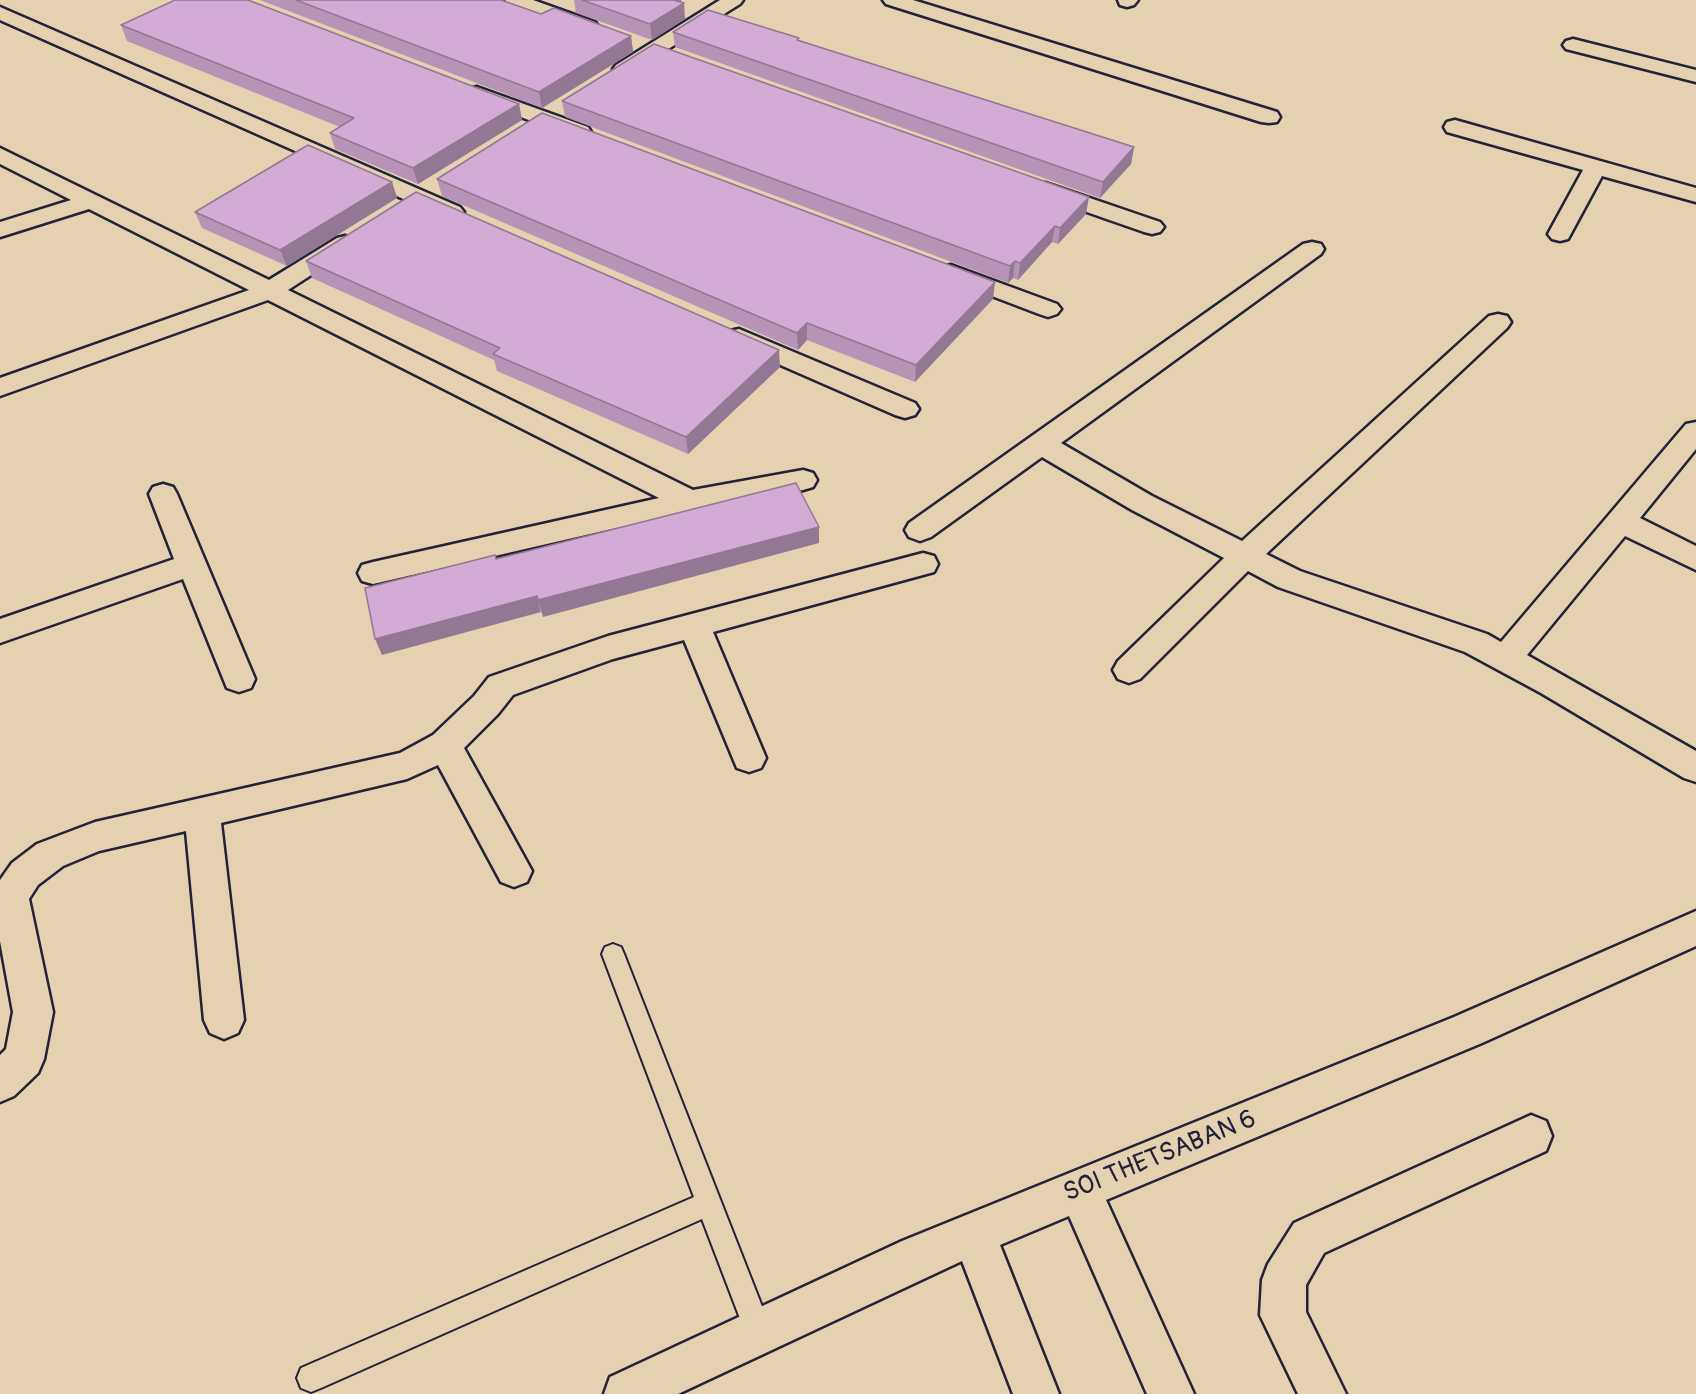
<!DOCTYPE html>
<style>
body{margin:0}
canvas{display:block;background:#e4d1af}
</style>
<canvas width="1696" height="1394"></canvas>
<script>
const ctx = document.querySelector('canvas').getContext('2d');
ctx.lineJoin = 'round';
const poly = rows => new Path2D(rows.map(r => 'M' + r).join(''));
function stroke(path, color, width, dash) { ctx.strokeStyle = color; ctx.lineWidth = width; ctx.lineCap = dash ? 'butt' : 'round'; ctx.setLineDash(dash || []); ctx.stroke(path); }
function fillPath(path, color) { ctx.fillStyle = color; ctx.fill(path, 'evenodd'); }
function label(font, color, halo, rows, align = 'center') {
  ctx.font = font + ' Pangolin,sans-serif'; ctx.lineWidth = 4.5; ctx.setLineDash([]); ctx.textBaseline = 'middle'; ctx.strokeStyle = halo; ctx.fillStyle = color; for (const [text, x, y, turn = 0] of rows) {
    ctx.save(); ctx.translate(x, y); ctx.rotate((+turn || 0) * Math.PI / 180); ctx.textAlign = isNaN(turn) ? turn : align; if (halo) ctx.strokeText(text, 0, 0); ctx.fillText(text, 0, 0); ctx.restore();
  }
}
const lane = poly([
 [613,944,621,947,624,954,772,1332,769,1342,759,1345,749,1342,702,1219,321,1388,311,1392,301,1388,297,1378,301,1368,694,1197,602,954,605,947,613,944]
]);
const street = poly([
 [505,0,533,0,595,22,598,26,595,30,588,32,581,30,508,4,505,0],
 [720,0,743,0,740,4,630,73,623,75,616,73,613,69,616,65,720,0],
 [883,0,913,0,1277,112,1280,117,1277,122,1269,123,1261,122,886,4,883,0],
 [1118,0,1138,0,1134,5,1127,7,1120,5,1118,0],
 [0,7,460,207,464,212,460,217,452,219,444,217,0,20,0,7],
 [1573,39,1696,70,1696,82,1566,49,1563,45,1566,41,1573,39],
 [477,87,588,127,591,132,588,137,580,139,572,137,470,97,466,93,470,89,477,87],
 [1455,120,1696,188,1696,202,1602,176,1568,239,1560,241,1552,239,1548,234,1583,170,1447,132,1444,127,1447,122,1455,120],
 [0,148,269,280,337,238,345,236,353,238,357,243,353,248,288,290,693,490,803,470,813,473,817,480,813,487,803,490,690,511,373,584,362,581,358,573,362,565,373,562,659,498,268,300,0,396,0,378,249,290,89,209,0,237,0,222,71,200,0,164,0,148],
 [1046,183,1160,222,1164,227,1160,232,1152,234,1144,232,1038,195,1035,190,1038,185,1046,183],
 [1312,242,1321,244,1324,249,1321,254,1061,443,1152,496,1242,541,1489,316,1498,314,1507,316,1511,322,1507,328,1266,554,1300,571,1487,634,1501,642,1686,424,1696,422,1696,449,1640,518,1696,546,1696,570,1625,536,1527,655,1696,751,1696,782,1684,778,1541,693,1465,652,1278,587,1248,571,1140,679,1129,683,1118,679,1113,670,1118,661,1224,558,1132,510,1042,457,931,537,920,541,909,537,905,530,909,523,1303,244,1312,242],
 [951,265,1057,304,1061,309,1057,314,1048,317,1039,314,942,277,939,272,942,267,951,265],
 [739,329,915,403,919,409,915,415,905,418,895,415,730,343,726,337,730,331,739,329],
 [163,484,173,487,177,494,255,679,251,688,239,692,227,688,183,579,0,643,0,619,174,559,149,494,153,487,163,484],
 [923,553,934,556,938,564,934,572,713,632,766,758,761,768,749,772,737,768,684,640,613,659,513,695,498,714,464,748,532,871,527,882,514,887,501,882,438,765,407,779,221,823,244,1020,238,1033,224,1039,210,1033,204,1020,186,831,99,851,63,866,38,885,29,899,53,1012,44,1059,38,1073,14,1096,0,1102,0,1055,6,1049,13,1012,0,941,0,880,12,863,37,844,95,822,400,753,433,735,474,696,489,677,608,636,923,553],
 [1696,911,1696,946,1482,1043,1106,1200,1194,1394,1147,1394,1069,1216,1000,1245,1059,1394,1013,1394,962,1261,678,1394,604,1394,610,1377,902,1241,1454,1017,1696,911],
 [1531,1115,1546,1121,1552,1136,1546,1151,1324,1253,1306,1285,1306,1312,1346,1394,1298,1394,1260,1315,1262,1280,1268,1264,1294,1223,1531,1115]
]);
stroke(lane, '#22223b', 4);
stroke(street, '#22223b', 5);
fillPath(lane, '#e4d1af');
fillPath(street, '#e4d1af');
fillPath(poly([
 [260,0,501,0,541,14,631,36,633,52,542,108],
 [574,0,681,0,685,19,652,40,576,13],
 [121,25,519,104,522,120,418,184,335,149,330,133,340,127,127,41],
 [673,32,799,40,1134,147,1131,164,1100,198,675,47],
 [562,101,1086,214,1058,244,1052,242,1018,280,1013,278,1008,283,565,117],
 [437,179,993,299,915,382,807,340,798,350,442,196],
 [392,182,397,198,287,266,202,228,195,212],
 [306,261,780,367,688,454,497,371,494,360,312,278]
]), '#b594b6');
fillPath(poly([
 [668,0,681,0,681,5,684,3,685,19,652,40,650,24],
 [631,36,633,52,542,108,539,92],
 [519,104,522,120,418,184,413,168],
 [1134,147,1131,164,1100,198,1103,182],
 [392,182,397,198,287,266,280,250],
 [1089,197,1086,214,1058,244,1060,228],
 [1055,226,1052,242,1018,280,1020,263],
 [1015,261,1013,278,1008,283,1010,266],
 [995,282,993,299,915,382,916,365],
 [807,323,807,340,798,350,797,333],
 [779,350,780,367,688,454,686,437],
 [819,527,819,543,543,617,538,600],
 [537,596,541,612,382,655,375,639]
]), '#937894');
const building = poly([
 [175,0,248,0,519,104,413,168,330,133,354,118,121,25,175,0],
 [296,0,501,0,541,14,554,8,631,36,539,92,296,0],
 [582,0,673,0,684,3,650,24,582,0],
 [708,10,799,38,797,40,1134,147,1103,182,673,32,708,10],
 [654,44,1089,197,1060,228,1055,226,1020,263,1015,261,1010,266,562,101,654,44],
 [542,113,995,282,916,365,807,323,797,333,437,179,542,113],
 [308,145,392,182,280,250,195,212,308,145],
 [416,192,779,350,686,437,493,354,500,348,306,261,416,192],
 [796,483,819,527,538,600,537,596,375,639,365,588,495,555,496,559,796,483]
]);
fillPath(building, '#d2acd4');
stroke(building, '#937894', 1.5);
label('26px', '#22223b', '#e4d1af', [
 ["SOI THETSABAN 6",1160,1157,-22]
]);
</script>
